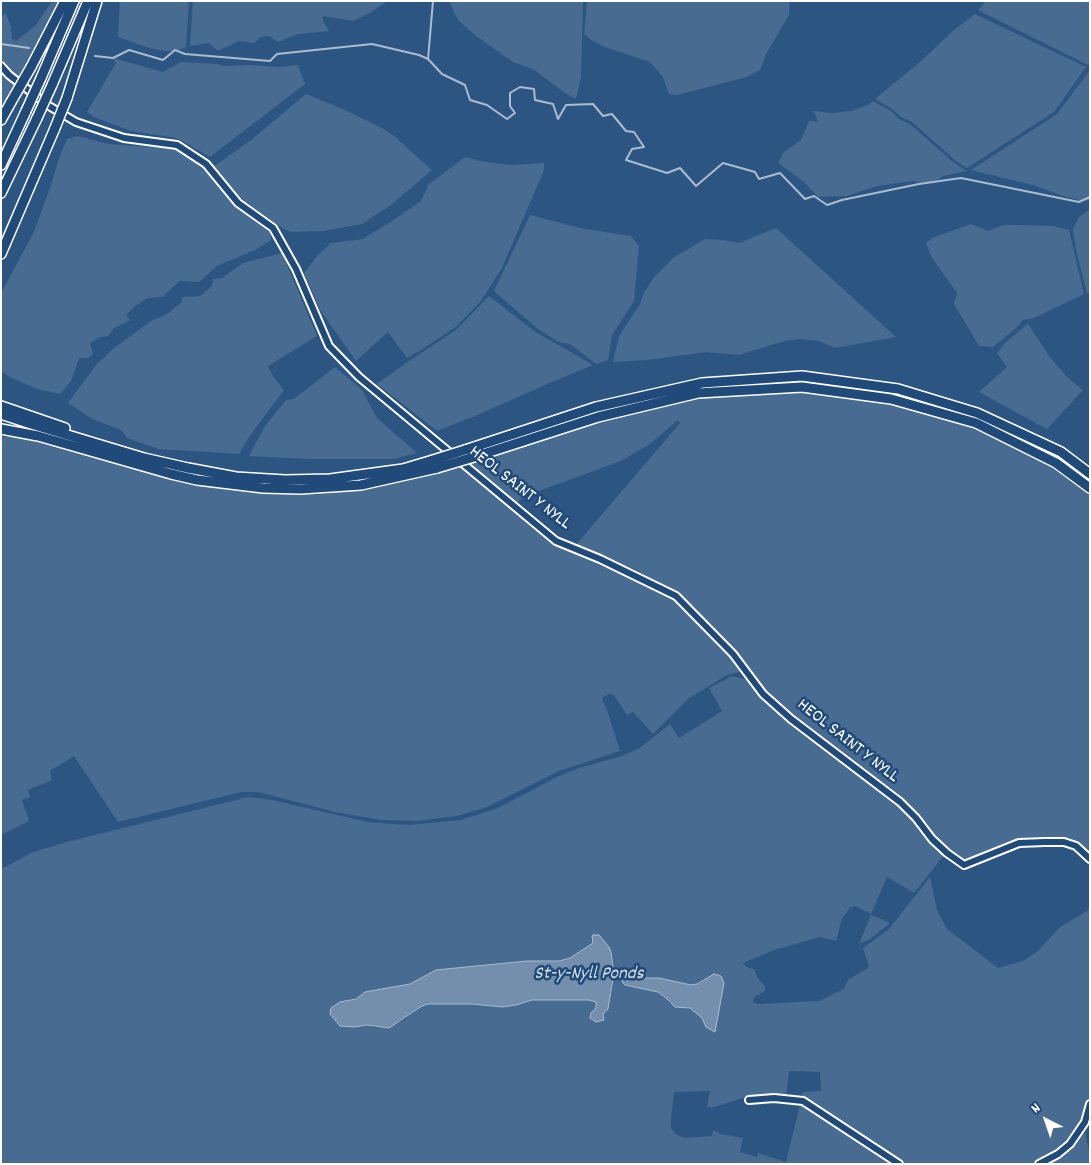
<!DOCTYPE html>
<style>
body{margin:0}
#map{position:relative;width:1091px;height:1165px;overflow:hidden;background:#2c5582;font-family:Dekko,sans-serif}
canvas{display:block}
.frame{position:absolute;inset:0;border:2px solid #fff;pointer-events:none}
.north{position:absolute;left:1021px;top:1095px;width:50px;height:50px;-webkit-text-stroke:4px #1f4a7a;paint-order:stroke;rotate:319deg;font-size:14px;font-weight:700;line-height:20px;text-align:center;color:#fff}
.north::after{content:'';display:block;margin:auto;width:18px;height:22px;background:#fff;clip-path:polygon(50% 0,100% 100%,50% 72%,0 100%)}
</style>
<div id="map">
<canvas width="1091" height="1165"></canvas>
<div class="frame"></div>
<div class="north">N</div>
</div>
<script>
const ctx = document.querySelector('canvas').getContext('2d');
ctx.lineJoin = 'round';
function fillPath(path, color) { ctx.fillStyle = color; ctx.fill(path, 'evenodd'); }
const poly = rows => new Path2D(rows.map(r => 'M' + r).join(''));
function stroke(path, color, width, dash) { ctx.strokeStyle = color; ctx.lineWidth = width; ctx.lineCap = dash ? 'butt' : 'round'; ctx.setLineDash(dash || []); ctx.stroke(path); }
function label(font, color, halo, rows, align = 'center') {
  ctx.font = font + ' Dekko,sans-serif'; ctx.lineWidth = 5; ctx.setLineDash([]); ctx.textBaseline = 'middle'; ctx.strokeStyle = halo; ctx.fillStyle = color; for (const [text, x, y, turn = 0] of rows) {
    ctx.save(); ctx.translate(x, y); ctx.rotate((+turn || 0) * Math.PI / 180); ctx.textAlign = isNaN(turn) ? turn : align; if (halo) ctx.strokeText(text, 0, 0); ctx.fillText(text, 0, 0); ctx.restore();
  }
}
fillPath(poly([
 [52,1,58,1,1,111,1,17,6,13,11,27,12,39,16,41,36,25],
 [120,1,189,1,186,47,176,51,165,51,149,48,118,37],
 [193,1,388,1,368,14,353,21,323,16,323,21,329,31,298,34,278,42,269,36,261,37,254,43,239,41,218,51,209,43,190,46],
 [449,1,583,1,581,77,576,99,565,93,533,69,513,62,476,36,458,20],
 [590,1,790,1,789,15,766,54,760,70,747,77,677,95,669,94,663,77,650,62,605,47,591,40,584,34,587,2],
 [986,1,1090,1,1090,66,978,10],
 [975,14,1086,67,1054,112,967,168,957,162,912,122,901,117,892,109,875,99,920,62,954,30],
 [113,58,163,72,181,62,218,64,222,66,250,65,278,67,298,65,305,84,210,157,177,138,131,131,94,117,87,112,116,63],
 [1090,70,1090,200,1083,201,1060,195,1036,186,971,170,1057,114],
 [306,94,345,110,382,128,394,136,432,170,391,205,362,224,324,231,290,232,277,225,240,199,213,167,251,140],
 [873,101,891,111,899,119,910,124,953,162,967,171,943,176,934,182,923,183,913,181,877,186,847,196,818,197,804,182,778,163,784,152,801,140,809,121,818,122,814,111,831,113,851,111,868,105],
 [77,136,109,144,176,149,203,166,233,205,270,233,271,240,255,250,217,266,199,282,180,281,162,297,148,298,135,306,126,315,130,320,114,328,108,336,100,337,90,343,93,354,89,358,79,358,71,381,60,394,37,389,10,377,1,371,1,293,34,232,50,188,59,158,67,139],
 [465,157,479,161,509,165,544,163,544,170,502,268,480,302,457,326,424,348,407,358,388,332,356,361,320,310,304,273,317,256,331,243,363,239,392,221,421,201,429,184],
 [1090,209,1090,294,1087,293,1076,250,1073,229,1079,217],
 [530,215,580,228,631,236,639,246,634,301,612,335,608,360,596,364,570,344,558,342,538,329,494,291],
 [971,224,988,231,1003,225,1019,225,1054,226,1069,230,1084,294,1034,318,1023,320,1015,329,993,347,979,346,954,304,957,293,932,258,926,243,932,238],
 [776,228,896,337,835,348,819,341,801,339,784,341,739,355,706,352,647,360,613,362,619,336,640,304,644,293,654,277,673,258,705,239,723,240,739,243],
 [282,253,317,336,268,366,273,376,284,390,249,437,239,454,158,449,127,438,121,430,92,419,68,403,96,365,114,348,151,321,167,314,182,302,182,297,200,296,212,286,213,279,222,278,243,263],
 [489,296,534,331,593,365,552,382,480,414,437,431,377,384,406,363,456,330],
 [1028,324,1049,356,1067,377,1083,390,1047,429,979,392,1007,367,997,353,1006,342],
 [335,367,362,390,377,418,417,453,394,459,308,459,249,456,265,426,286,400,293,399,303,392],
 [805,389,891,400,947,417,997,437,1048,465,1090,495,1090,853,1070,838,1027,839,964,863,934,839,898,797,795,717,765,690,744,661,679,595,634,569,574,547,680,423,678,420,650,444,621,461,525,496,514,505,466,465,559,432,665,399],
 [1,437,18,437,107,462,187,483,250,493,315,495,365,489,463,466,514,509,526,523,555,546,637,580,655,591,674,598,727,651,743,671,727,675,688,699,653,734,633,712,627,715,614,695,609,694,602,698,608,713,620,751,559,771,487,807,457,816,417,821,381,820,335,812,258,792,241,792,118,822,74,756,50,771,52,780,28,790,30,797,22,800,29,821,1,835],
 [732,676,748,680,764,701,776,711,846,762,911,814,944,855,914,893,887,877,871,914,855,906,850,908,842,918,836,941,820,937,774,950,743,963,746,967,754,969,758,978,765,986,765,991,754,997,753,1001,754,1003,760,1004,819,1001,844,989,848,980,868,968,869,966,863,948,889,929,930,877,937,910,947,929,998,968,1023,961,1038,951,1060,927,1087,911,1090,907,1090,1100,1079,1125,1068,1141,1049,1155,1033,1164,903,1164,814,1102,802,1097,802,1093,804,1092,821,1091,820,1072,789,1071,786,1096,749,1096,711,1108,707,1106,710,1091,674,1092,671,1119,671,1128,676,1134,684,1138,712,1136,713,1130,721,1134,743,1138,740,1152,757,1157,758,1153,786,1162,801,1101,897,1164,1,1164,1,869,33,852,67,842,248,797,272,800,368,822,408,825,461,820,498,808,557,777,579,768,622,756,640,748,670,724,679,738,722,711,709,688],
 [592,936,611,952,614,966,613,985,608,1009,603,1014,604,1020,596,1022,596,1002,589,1000,532,1000,516,1005,503,1007,472,1004,429,1004,422,1006,401,1022,376,1028,367,1025,354,1027,340,1002,356,999,365,992,410,984,437,970,527,961,559,961,570,958,590,945,593,943],
 [623,975,629,975,636,978,649,978,691,985,697,984,704,979,723,990,714,1031,706,1027,702,1018,693,1010,690,1008,682,1008,669,1003,666,997,658,992,625,985],
 [871,915,890,923,869,940,859,944],
 [1085,1132,1090,1154,1090,1164,1044,1164,1074,1143]
]), '#486b92');
const water = poly([
 [593,935,599,935,609,947,611,952,614,973,608,1009,603,1014,604,1020,596,1022,590,1018,591,1013,596,1008,596,1002,589,1000,532,1000,516,1005,503,1007,472,1004,428,1004,422,1006,389,1028,367,1025,354,1027,340,1026,330,1014,331,1008,340,1002,356,999,365,992,410,984,436,970,527,961,559,961,570,958,590,945,593,943,592,936,593,935],
 [714,974,721,976,724,983,715,1032,706,1027,702,1018,690,1008,675,1007,665,997,658,992,625,985,623,983,622,979,623,975,629,975,636,978,659,978,691,985,697,984,714,974]
]);
fillPath(water, '#748fad');
stroke(water, '#acbcce', 1);
stroke(poly([
 [1,44,29,48],
 [95,56,113,58,129,50,163,60,175,50,185,54,270,61,277,54,372,44,419,55,428,59,442,74,465,85,470,100,487,105,507,119,515,113,510,106,510,93,520,87,534,89,535,100,553,104,558,119,566,105,593,104,603,116,612,114,626,131,634,132,644,147,632,149,626,160,667,173,680,168,696,186,723,163,755,172,759,179,780,173,805,199,814,196,827,205,842,200,919,184,961,178,1079,202,1090,197],
 [428,59,433,1]
]), '#acbcce', 2);
const minor = poly([
 [1,66,9,75,49,106,76,122,124,138,177,145,206,164,238,203,273,228,296,269,329,346,359,377,556,541,600,559,676,596,733,654,763,694,791,719,900,802,916,818,932,839,947,853,964,865,1019,843,1045,842,1064,842,1076,846,1090,859],
 [749,1100,774,1098,803,1101,899,1164],
 [1039,1164,1058,1154,1070,1144,1085,1122,1090,1104]
]);
const highway = poly([
 [31,67,65,1],
 [41,78,74,1],
 [52,85,88,1],
 [67,98,97,1],
 [1,120,11,102],
 [1,165,26,111],
 [1,193,37,118],
 [1,254,55,128],
 [1,406,65,428],
 [1,414,31,424,144,458,188,468,236,477,285,480,330,479,403,469,433,460],
 [1,429,38,436,171,474,197,480,263,488,301,489,361,485,437,468],
 [465,450,596,407,702,383,802,376,898,389,977,413,1061,452,1090,474],
 [474,457,598,417,698,393,802,387,891,399,976,423,1056,463,1090,488]
]);
stroke(minor, '#fff', 10);
stroke(highway, '#fff', 12);
stroke(minor, '#1f4a7a', 6);
stroke(highway, '#1f4a7a', 9);
const highwayBridge = poly([
 [11,102,31,67],
 [26,111,41,78],
 [37,118,52,85],
 [55,128,67,98],
 [433,460,465,450],
 [437,468,474,457]
]);
stroke(highwayBridge, '#fff', 12, []);
stroke(highwayBridge, '#1f4a7a', 9);
label('18px', '#fff', '#1f4a7a', [
 ["HEOL SAINT Y NYLL",519,489,38],
 ["HEOL SAINT Y NYLL",847,742,38]
]);
label('italic 19px', '#d5dde6', '#1f4a7a', [
 ["St-y-Nyll Ponds",589,975]
]);
</script>
